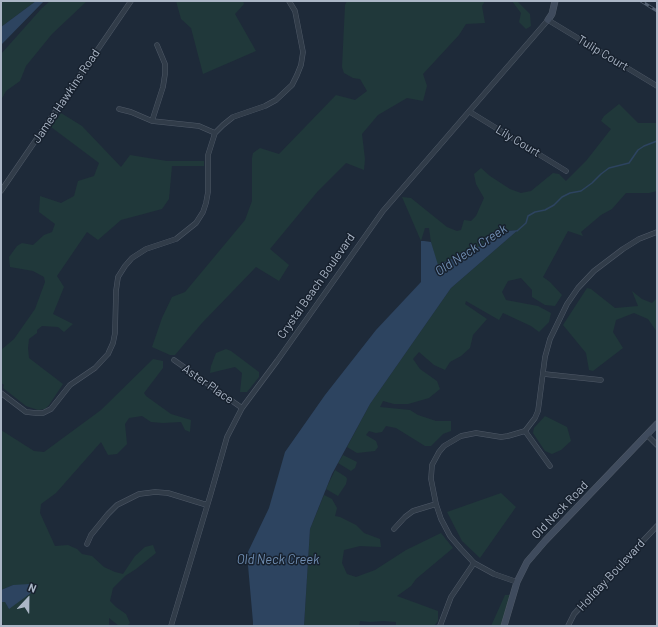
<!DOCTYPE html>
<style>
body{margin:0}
#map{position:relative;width:658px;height:627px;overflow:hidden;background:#1e2a39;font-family:Barlow,sans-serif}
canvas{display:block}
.frame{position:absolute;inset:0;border:2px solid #abb6c6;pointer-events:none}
.north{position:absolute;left:8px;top:579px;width:40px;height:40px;-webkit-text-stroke:3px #17212e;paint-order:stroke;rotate:22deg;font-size:11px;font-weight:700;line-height:16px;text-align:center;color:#abb6c6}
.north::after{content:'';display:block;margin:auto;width:14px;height:18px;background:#abb6c6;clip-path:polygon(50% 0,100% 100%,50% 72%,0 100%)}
</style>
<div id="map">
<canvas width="658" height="627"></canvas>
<div class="frame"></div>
<div class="north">N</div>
</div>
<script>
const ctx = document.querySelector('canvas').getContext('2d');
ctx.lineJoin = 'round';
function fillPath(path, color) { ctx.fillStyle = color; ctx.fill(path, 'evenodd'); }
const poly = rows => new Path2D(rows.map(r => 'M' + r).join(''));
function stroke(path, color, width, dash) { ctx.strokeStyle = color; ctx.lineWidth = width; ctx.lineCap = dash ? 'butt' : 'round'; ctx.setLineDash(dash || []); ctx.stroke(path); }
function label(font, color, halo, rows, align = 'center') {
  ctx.font = font + ' Barlow,sans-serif'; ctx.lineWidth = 3; ctx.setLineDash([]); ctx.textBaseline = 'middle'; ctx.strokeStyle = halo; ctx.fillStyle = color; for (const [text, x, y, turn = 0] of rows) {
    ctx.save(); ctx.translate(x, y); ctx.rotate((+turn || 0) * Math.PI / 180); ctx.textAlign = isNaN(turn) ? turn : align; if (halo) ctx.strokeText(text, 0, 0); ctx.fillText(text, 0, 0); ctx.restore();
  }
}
fillPath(poly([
 [1,1,36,1,1,27],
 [50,1,87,1,52,34,26,66,20,81,6,91,1,100,1,54,42,8],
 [176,1,243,1,244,4,235,14,256,51,203,74,191,28,181,19],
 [347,1,485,1,482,6,485,23,466,24,459,35,423,74,427,86,423,101,407,98,378,115,362,134,365,159,364,170,346,163,318,191,270,249,289,265,279,281,256,267,202,323,175,355,170,355,152,347,162,318,172,297,185,292,245,220,252,201,252,158,253,153,260,148,279,154,336,95,355,100,367,91,360,79,353,78,344,73,342,67,345,5],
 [512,1,517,1,530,14,531,26,526,29,519,22,521,13],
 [619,104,638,123,657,123,657,191,649,193,626,193,612,209,601,215,581,232,583,236,568,231,543,277,550,282,562,295,555,306,545,305,532,297,532,290,521,278,508,281,502,292,506,300,538,306,551,313,549,322,539,332,531,326,503,313,499,320,466,301,465,304,487,319,473,335,470,348,461,356,450,362,445,370,434,365,419,352,413,359,420,369,437,381,440,389,429,398,408,404,394,404,383,401,380,407,410,410,418,415,436,421,451,421,451,431,443,434,431,446,425,446,396,428,386,426,382,432,376,433,369,431,366,435,376,441,378,447,375,451,357,453,347,447,370,404,451,288,518,230,508,231,491,241,437,265,431,242,429,228,425,228,421,241,402,197,411,198,447,227,457,231,461,230,464,220,471,221,476,216,484,198,476,184,474,174,481,168,490,176,510,189,521,193,531,191,553,173,559,174,566,181,586,161,611,129,601,121,604,116],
 [61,113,82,126,121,167,130,155,167,161,204,161,204,166,172,166,169,199,162,209,121,220,98,240,87,232,57,276,64,287,53,314,73,324,64,332,58,327,42,326,37,330,37,333,29,339,28,348,29,358,63,384,49,405,45,409,38,410,26,406,3,388,4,385,1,383,1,350,14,339,35,309,45,282,44,277,33,271,10,267,9,257,17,246,22,243,33,245,44,235,52,232,55,224,39,212,40,196,61,203,74,196,78,181,94,176,99,163,51,127],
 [587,288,591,289,615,308,638,306,632,291,642,299,652,303,657,298,657,332,648,319,634,313,616,320,613,332,623,348,593,371,589,370,586,353,563,325],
 [226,349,231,351,259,372,259,377,247,392,240,392,242,373,235,367,210,373,211,366,216,353],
 [153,359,163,361,163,368,144,393,146,396,171,414,191,420,190,432,185,430,181,422,163,423,151,422,142,416,129,418,125,424,127,444,117,454,108,455,101,442,56,493,41,504,40,513,55,546,68,545,77,549,82,554,92,556,104,567,115,572,123,574,135,556,145,547,153,545,156,553,136,569,125,576,113,588,110,601,116,607,126,614,130,623,127,626,119,626,109,618,109,626,4,626,1,620,1,602,5,602,9,609,13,585,1,590,1,430,34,451,44,452,101,410],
 [545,416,567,427,571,441,561,450,552,454,545,451,533,433,534,428],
 [343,455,357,462,355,468,351,471,338,463],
 [335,470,346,477,347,479,346,484,338,496,326,489],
 [501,493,516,507,480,558,462,541,447,512],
 [324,495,332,499,337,508,335,516,340,517,356,525,364,533,380,539,381,547,360,546,344,550,342,563,347,574,356,577,375,570,406,550,441,533,453,548,416,579,411,586,397,596,438,611,438,621,434,626,396,626,396,622,383,621,370,622,360,621,359,626,304,626,310,529],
 [505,595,510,595,501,626,491,626]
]), '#20383a');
fillPath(poly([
 [36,1,44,1,1,45,1,27],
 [518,230,451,288,370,404,332,474,310,529,304,626,253,626,253,622,247,554,269,508,285,452,325,395,376,330,421,282,421,241,424,241,431,242,438,265,491,241,508,231],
 [30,584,35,590,9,609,5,602,1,602,1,590,13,585]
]), '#2d4460');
stroke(poly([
 [517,231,526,223,528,216,535,212,545,210,554,205,562,197,570,193,581,191,592,183,601,174,609,168,629,163,638,150,644,146,657,141]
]), '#2d4460', 1.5);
const street = poly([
 [119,109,131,112,152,121,199,126,215,133],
 [470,112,566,171],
 [152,121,163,87,165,74,165,64,157,45],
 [1,191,131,1],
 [174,360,242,408],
 [544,374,601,380],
 [1,393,26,412,36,413,43,413,51,409,70,385,95,368,108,354,113,343,115,333,116,291,118,277,125,266,132,258,146,249,176,239,196,223,203,212,206,203,208,192,208,155,215,133,223,125,233,117,265,106,276,100,292,85,297,75,301,65,303,52,295,11,289,1],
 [525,431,550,466],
 [647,435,657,445],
 [394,529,405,517,413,511,436,504],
 [87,544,91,535,108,514,117,505,139,494,155,492,168,493,207,505],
 [517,582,494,574,474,563,461,549,450,536,441,519,436,504,431,479,432,465,439,452,444,446,461,436,476,433,501,437,508,436,525,431,535,418,538,411,545,357,550,339,567,304,578,288,594,271,623,249,639,239,657,232],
 [171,626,211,493,227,437,242,408,277,361,383,211,548,20,657,86],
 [440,626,451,597,474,563],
 [568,626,574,614,657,526]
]);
const secondary = poly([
 [548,20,552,14,555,1],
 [504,626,517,582,527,562,545,541,657,424]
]);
stroke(street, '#4f5967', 5.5);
stroke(secondary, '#4f5967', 7);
stroke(street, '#313c49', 4.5);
stroke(secondary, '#3f4b5d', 6);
const rail = poly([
 [641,1,657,11]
]);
stroke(rail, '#536071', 3);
stroke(rail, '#17212e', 1.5, [4.5]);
label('12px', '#abb6c6', '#17212e', [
 ["Tulip Court",603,53,31],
 ["James Hawkins Road",66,96,-56],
 ["Lily Court",518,141,31],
 ["Crystal Beach Boulevard",316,286,-55],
 ["Aster Place",208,384,35],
 ["Old Neck Road",560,510,-46],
 ["Holiday Boulevard",611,575,-47]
]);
label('italic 13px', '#708eb2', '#17212e', [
 ["Old Neck Creek",471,250,-33],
 ["Old Neck Creek",278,560]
]);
</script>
